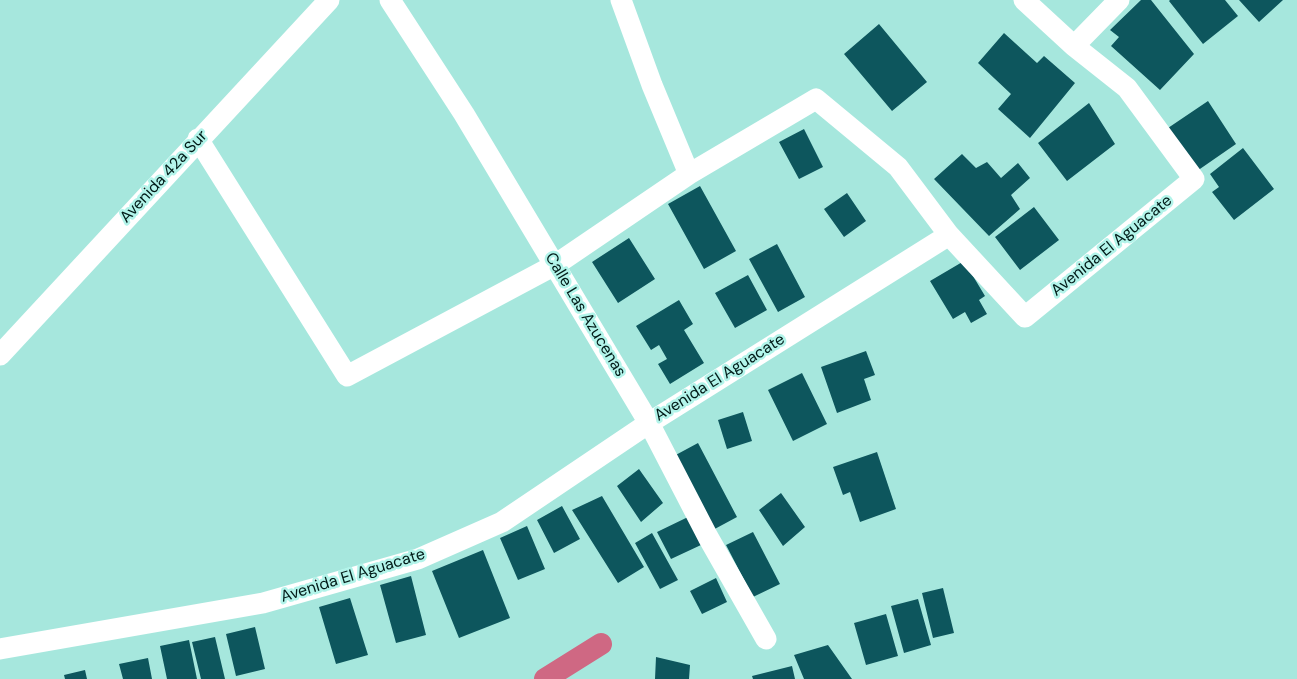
<!DOCTYPE html>
<style>
body{margin:0}
canvas{display:block;background:#a6e7dd}
</style>
<canvas width="1297" height="679"></canvas>
<script>
const ctx = document.querySelector('canvas').getContext('2d');
ctx.lineJoin = 'round';
const poly = rows => new Path2D(rows.map(r => 'M' + r).join(''));
function stroke(path, color, width, dash) { ctx.strokeStyle = color; ctx.lineWidth = width; ctx.lineCap = dash ? 'butt' : 'round'; ctx.setLineDash(dash || []); ctx.stroke(path); }
function fillPath(path, color) { ctx.fillStyle = color; ctx.fill(path, 'evenodd'); }
function label(font, color, halo, rows, align = 'center') {
  ctx.font = font + ' "DM Sans",sans-serif'; ctx.lineWidth = 5; ctx.setLineDash([]); ctx.textBaseline = 'middle'; ctx.strokeStyle = halo; ctx.fillStyle = color; for (const [text, x, y, turn = 0] of rows) {
    ctx.save(); ctx.translate(x, y); ctx.rotate((+turn || 0) * Math.PI / 180); ctx.textAlign = isNaN(turn) ? turn : align; if (halo) ctx.strokeText(text, 0, 0); ctx.fillText(text, 0, 0); ctx.restore();
  }
}
stroke(poly([
 [545,679,601,644]
]), '#cf6883', 22);
fillPath(poly([
 [1141,0,1151,0,1194,54,1160,90,1111,46,1119,37,1110,30],
 [1170,0,1225,0,1238,16,1203,44,1169,1],
 [1239,0,1283,0,1259,22],
 [879,24,927,82,892,111,844,54],
 [1004,33,1037,63,1044,56,1075,83,1030,138,998,109,1011,94,978,63],
 [1208,101,1236,144,1197,171,1168,128],
 [1089,103,1115,144,1067,181,1038,143],
 [804,129,823,167,799,179,779,142],
 [1243,148,1274,189,1234,220,1212,192,1219,187,1210,174],
 [962,154,976,168,987,162,1001,178,1018,163,1030,178,1011,195,1020,209,989,236,934,179],
 [700,186,736,251,704,269,668,204],
 [847,193,866,221,844,237,824,209],
 [1034,207,1059,240,1020,270,995,237],
 [629,238,655,279,618,303,592,262],
 [777,244,805,297,778,312,749,259],
 [964,261,985,296,979,300,987,314,971,323,965,312,953,319,930,281],
 [748,275,767,310,735,328,715,293],
 [679,300,693,324,684,330,704,363,670,384,658,364,667,359,659,345,651,350,636,326],
 [866,351,875,375,864,379,871,400,837,413,821,367],
 [802,373,827,424,793,441,768,390],
 [743,412,752,441,727,449,718,420],
 [698,443,737,517,711,531,672,457],
 [877,452,896,509,860,522,850,492,843,495,833,467],
 [639,469,663,503,641,522,617,486],
 [781,493,805,527,783,546,759,510],
 [602,496,644,567,618,583,572,510],
 [562,506,580,539,554,553,537,520],
 [688,517,701,545,671,559,657,532],
 [527,526,545,569,518,580,500,538],
 [753,532,780,584,753,597,726,545],
 [652,533,678,580,660,589,635,543],
 [483,550,510,618,459,638,432,571],
 [411,576,426,635,396,643,380,585],
 [716,578,727,602,702,614,690,591],
 [943,588,954,633,933,638,922,593],
 [350,598,368,655,336,664,319,607],
 [918,599,931,645,904,653,891,606],
 [886,614,898,656,866,665,854,623],
 [255,627,265,669,236,676,226,634],
 [215,637,225,679,201,679,192,642],
 [189,640,197,679,167,679,160,646],
 [828,645,852,679,804,679,794,655],
 [656,657,690,665,689,679,655,679],
 [148,658,152,679,123,679,119,664],
 [792,666,795,679,753,679,752,676],
 [85,670,87,679,65,679,64,675]
]), '#0d565d');
stroke(poly([
 [390,0,464,114,649,423,708,537,766,639],
 [621,0,652,85,689,174],
 [1074,46,1119,0],
 [198,139,347,376,555,265,689,174,816,99,898,167,949,235,1025,317,1194,179,1127,88,1074,46,1024,0],
 [0,355,329,0],
 [0,649,263,603,418,559,502,522,649,423,949,235]
]), '#fff', 21);
label('16px', '#011a17', '#b2f4ea', [
 ["Avenida 42a Sur",164,177,-47],
 ["Avenida El Aguacate",1112,246,-39],
 ["Calle Las Azucenas",585,315,59],
 ["Avenida El Aguacate",720,378,-32],
 ["Avenida El Aguacate",353,576,-17]
]);
</script>
